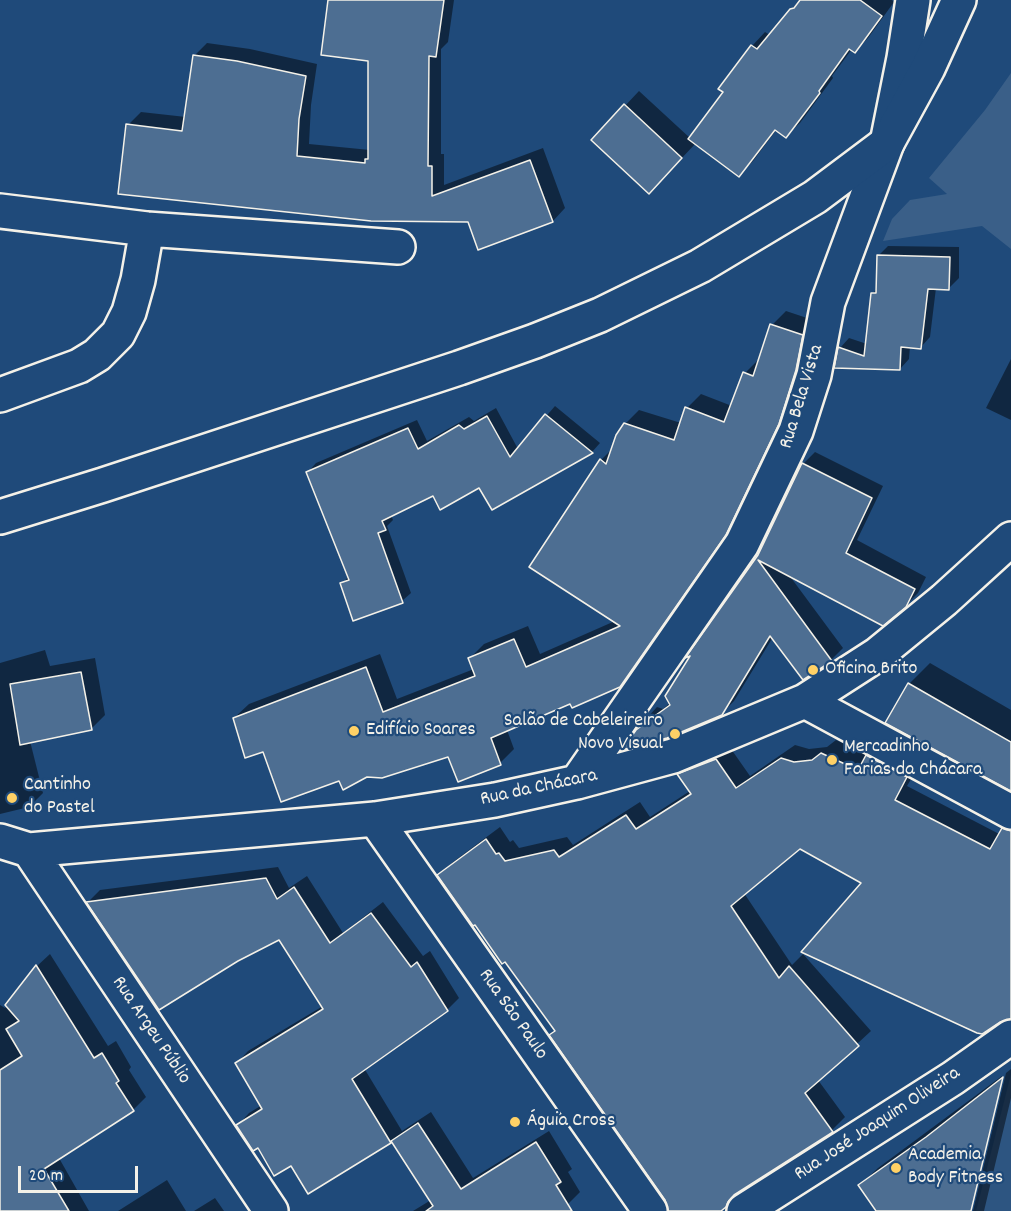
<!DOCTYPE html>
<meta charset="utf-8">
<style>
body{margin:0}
#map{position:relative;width:1011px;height:1211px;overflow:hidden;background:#1f4a7a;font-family:Dekko,sans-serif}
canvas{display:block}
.scale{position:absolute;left:18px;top:1166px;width:120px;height:27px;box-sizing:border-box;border:3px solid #f4f1e8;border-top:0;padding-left:8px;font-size:18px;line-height:21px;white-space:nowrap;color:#f4f1e8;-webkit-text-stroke:4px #1f4a7a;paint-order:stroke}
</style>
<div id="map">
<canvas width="1011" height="1211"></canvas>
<div class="scale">20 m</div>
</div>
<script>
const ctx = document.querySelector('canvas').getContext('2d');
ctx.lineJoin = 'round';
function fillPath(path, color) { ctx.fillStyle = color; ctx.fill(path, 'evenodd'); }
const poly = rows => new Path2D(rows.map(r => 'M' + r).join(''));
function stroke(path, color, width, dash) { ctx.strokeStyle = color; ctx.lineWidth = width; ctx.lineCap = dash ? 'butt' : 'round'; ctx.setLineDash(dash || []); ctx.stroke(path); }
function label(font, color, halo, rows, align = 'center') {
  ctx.font = font + ' Dekko,sans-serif'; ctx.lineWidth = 4.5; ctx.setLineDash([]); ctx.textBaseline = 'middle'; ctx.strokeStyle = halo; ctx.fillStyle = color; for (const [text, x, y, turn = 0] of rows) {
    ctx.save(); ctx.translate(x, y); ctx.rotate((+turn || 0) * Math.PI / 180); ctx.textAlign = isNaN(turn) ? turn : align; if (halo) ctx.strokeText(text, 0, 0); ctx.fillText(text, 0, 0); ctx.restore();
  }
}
fillPath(poly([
 [1011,1074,1011,1211,976,1211]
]), '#2d5581');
fillPath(poly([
 [1011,73,1011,249,982,226,883,241,892,219,910,200,947,194,929,178,985,110]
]), '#3a5f88');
fillPath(poly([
 [329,0,454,0,448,42,441,49,441,154,444,154,444,185,543,148,565,208,553,221,469,220,128,125,141,112,186,117,194,56,207,43,250,49,317,64,311,105,309,144,370,150,369,60],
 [800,0,892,0,894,2,868,38,855,51,852,49,832,76,833,78,800,123,786,136,777,129,753,161,739,175,696,143,663,178,593,140,639,91,690,138,725,92,752,46,765,32,770,35],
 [888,246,959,247,959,278,949,288,936,288,930,337,921,347,910,346,909,359,900,369,840,348,849,338,867,344,873,293,878,288,879,255],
 [786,311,816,321,792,408,740,519,634,671,619,685,571,702,507,730,514,749,500,763,449,755,367,776,340,779,264,750,234,718,249,704,380,654,397,699,474,669,469,659,484,644,528,626,540,654,615,621,531,567,601,460,613,448,625,424,639,410,681,423,687,408,701,394,732,406,745,373,759,359,772,325],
 [1011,359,1011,420,986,408],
 [555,406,600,443,592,452,492,508,480,486,434,494,391,515,393,520,387,526,411,593,402,601,342,584,349,576,308,472,316,463,417,420,427,441,469,417,474,421,496,408,518,449],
 [815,452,883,486,857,540,926,577,918,593,905,606,789,575,843,648,831,660,803,678,773,637,734,701,721,714,645,723,645,720,657,707,663,709,670,703,760,553,803,464],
 [45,650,50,666,95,658,105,715,91,729,30,741,43,793,29,807,0,814,0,663],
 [930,663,1011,710,1011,788,909,684],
 [836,740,869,755,881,743,920,764,907,786,1003,836,1011,835,1011,1017,863,883,799,847,744,893,792,965,803,954,871,1031,818,1080,845,1117,832,1130,740,1189,718,1211,669,1211,667,1200,556,1030,506,960,439,875,453,862,500,827,510,842,513,840,519,848,567,837,573,845,640,802,650,817,690,791,679,774,693,761,729,746,750,776,795,745,809,749,827,747],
 [278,867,289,888,307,876,343,933,383,902,423,956,430,951,459,998,448,1009,364,1068,402,1131,431,1112,473,1178,549,1131,572,1169,568,1172,580,1192,568,1204,556,1211,413,1211,431,1200,392,1140,390,1142,291,1164,258,1146,238,1125,249,1113,262,1105,237,1063,248,1051,323,1006,280,938,238,960,159,1008,88,902,100,890],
 [50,954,108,1046,116,1041,131,1067,129,1070,146,1097,133,1110,59,1158,89,1211,0,1211,0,1005,5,1008,37,966],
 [1011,1069,1011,1098,984,1211,973,1211,1006,1073],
 [1002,1076,970,1211,878,1211,860,1185,878,1168],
 [167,1180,186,1211,118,1211],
 [215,1198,224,1211,194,1211]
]), '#0007');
const building = poly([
 [328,0,444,0,436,57,429,56,428,166,432,166,432,196,530,160,553,222,478,250,468,222,371,221,118,194,126,124,182,131,193,55,237,61,306,76,299,119,297,156,365,163,365,159,368,159,368,61,321,55,328,0],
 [800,0,860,0,882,16,855,53,849,49,819,91,820,93,786,138,775,130,739,177,688,139,723,92,718,89,751,45,757,49,790,9,794,8,800,0],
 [624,104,682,158,649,194,591,140,624,104],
 [877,255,950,257,949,290,928,289,921,349,901,347,900,370,834,368,838,347,864,356,871,293,876,293,877,255],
 [770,324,803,335,796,370,779,424,726,535,620,687,572,708,570,704,491,738,501,765,458,782,448,757,382,778,367,777,343,790,339,781,281,802,263,752,245,758,233,718,366,667,383,712,475,676,468,658,514,639,526,667,620,626,529,567,600,459,606,464,616,435,624,423,674,440,685,407,724,422,743,372,753,376,770,324],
 [545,414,593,453,492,510,479,488,440,510,433,496,382,521,386,530,378,533,403,603,353,621,340,583,349,580,306,472,408,428,418,449,459,425,464,429,487,416,510,457,545,414],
 [802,463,872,498,846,553,915,589,906,607,883,626,758,560,832,661,803,680,770,636,722,715,667,738,622,750,636,730,644,724,642,721,644,719,649,720,670,705,665,696,690,656,685,658,758,555,802,463],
 [81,672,92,730,20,745,10,684,81,672],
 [908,683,1011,742,1011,791,885,723,908,683],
 [821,753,858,770,866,755,907,777,895,800,990,849,1002,828,1011,831,1011,1019,1000,1022,982,1034,977,1033,801,952,861,883,800,849,731,906,779,978,789,966,859,1046,805,1093,833,1132,734,1195,728,1202,726,1207,721,1211,668,1211,665,1200,549,1035,555,1031,505,962,502,964,475,925,473,926,437,875,486,839,496,854,499,853,505,861,554,850,559,857,626,815,636,829,691,794,677,774,716,759,736,788,781,758,794,762,812,760,821,753],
 [266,878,277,899,294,887,330,943,371,913,411,967,417,962,448,1011,352,1079,391,1143,308,1194,291,1166,274,1176,258,1148,253,1151,236,1125,262,1109,235,1063,323,1009,279,940,238,961,159,1010,86,902,266,878],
 [36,965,94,1058,102,1053,119,1081,116,1083,134,1111,44,1169,69,1211,0,1211,0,1070,22,1056,6,1029,19,1021,5,1005,36,965],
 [1003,1077,971,1211,876,1211,858,1185,926,1137,1003,1077],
 [418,1123,461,1189,536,1142,561,1182,556,1185,572,1211,426,1211,433,1206,391,1141,418,1123]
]);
fillPath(building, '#4d6e92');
stroke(building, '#f4f1e8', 1.5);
const minor = poly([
 [0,211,147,229,398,247],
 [0,395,79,366,97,355,118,334,129,312,138,280,147,229],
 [805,701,1011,812],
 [577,782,742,544,796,431,814,375,828,302,887,143,904,58,913,0],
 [375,819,650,1211],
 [0,841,29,850,375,819,495,800,577,782,673,756,805,701,878,654,944,600,1011,539],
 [29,850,271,1211],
 [744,1211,953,1078,1011,1037]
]);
const major = poly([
 [0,517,103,485,459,368,535,341,600,315,700,266,815,197,887,143,928,68,959,0]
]);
stroke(minor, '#f4f1e8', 38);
stroke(major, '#f4f1e8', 38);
stroke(minor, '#1f4a7a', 33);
stroke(major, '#1f4a7a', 33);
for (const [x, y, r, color] of [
 [813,670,6,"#ffd166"],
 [354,731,6,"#ffd166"],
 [675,734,6,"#ffd166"],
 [832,760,6,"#ffd166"],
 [12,798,6,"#ffd166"],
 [515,1122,6,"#ffd166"],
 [896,1168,6,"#ffd166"]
]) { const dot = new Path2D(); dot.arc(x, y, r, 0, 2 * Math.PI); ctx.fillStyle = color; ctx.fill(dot); stroke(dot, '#1f4a7a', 2); }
label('20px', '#f4f1e8', '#1f4a7a', [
 ["Rua Bela Vista",803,397,-73],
 ["Rua da Chácara",539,789,-12],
 ["Rua São Paulo",512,1015,55],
 ["Rua Argeu Públio",150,1031,56],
 ["Rua José Joaquim Oliveira",878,1125,-33]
]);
label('20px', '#f4f1e8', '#1f4a7a', [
 ["Oficina Brito",825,670],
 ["Salão de Cabeleireiro",663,722,"right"],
 ["Novo Visual",663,745,"right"],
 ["Edifício Soares",366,731],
 ["Mercadinho",844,748],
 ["Farias da Chácara",844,771],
 ["Cantinho",24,786],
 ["do Pastel",24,809],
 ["Águia Cross",527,1122],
 ["Academia",908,1156],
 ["Body Fitness",908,1179]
], 'left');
</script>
